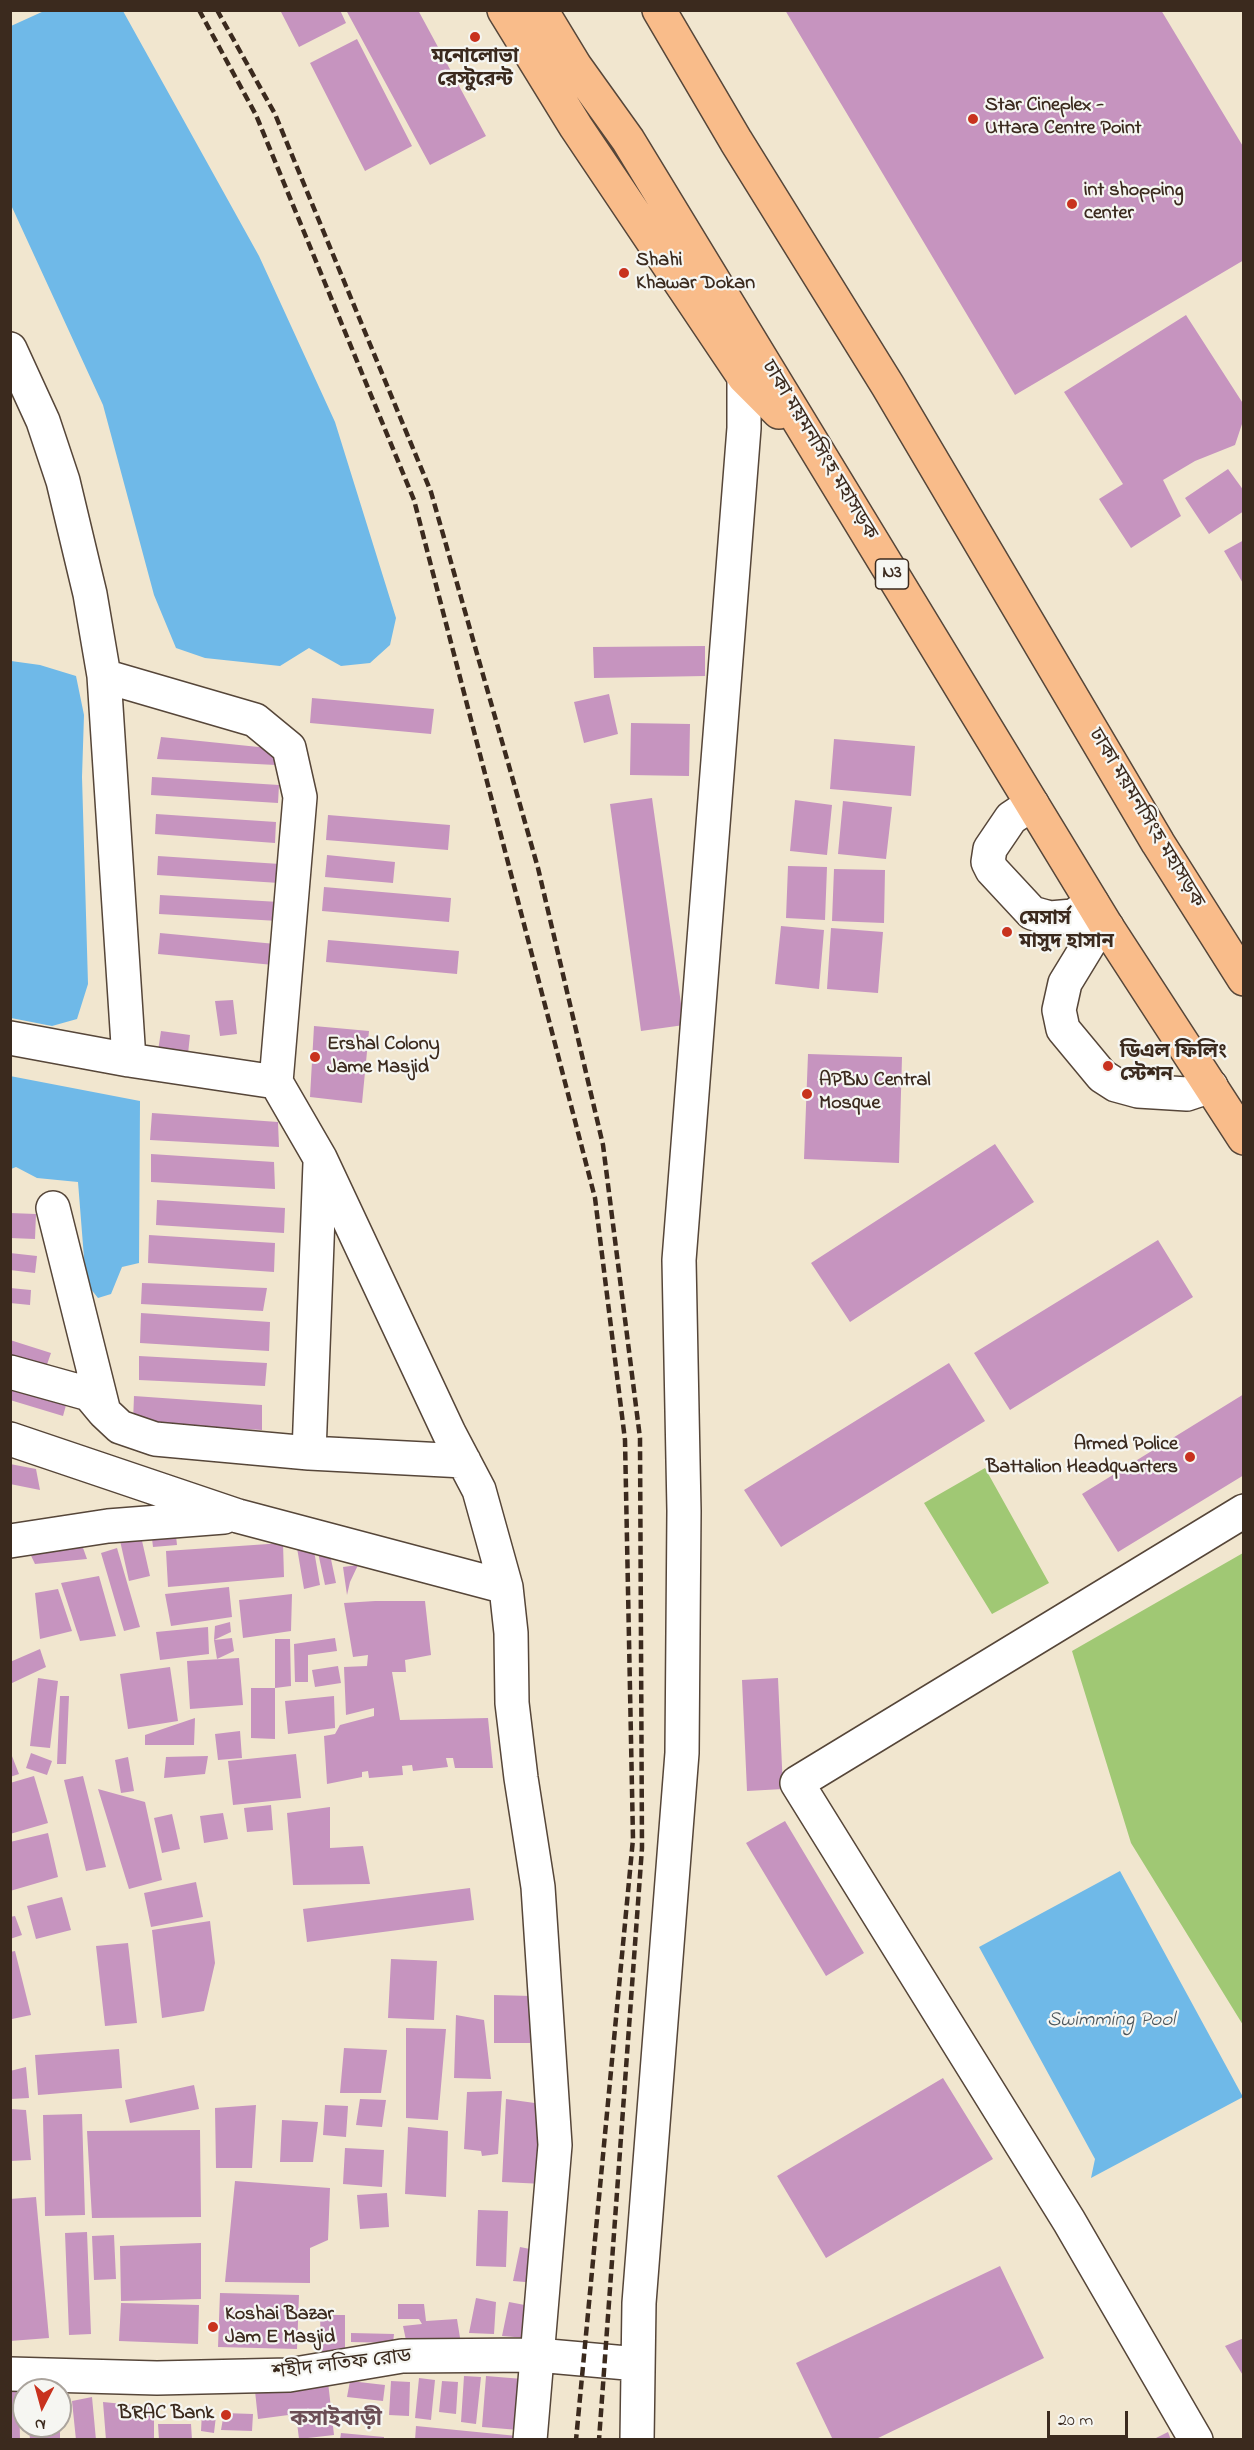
<!DOCTYPE html>
<meta charset="utf-8">
<style>
body{margin:0}
#map{position:relative;width:1254px;height:2450px;overflow:hidden;background:#f1e6cf;font-family:"Indie Flower",sans-serif}
canvas{display:block}
.frame{position:absolute;inset:0;border:12px solid #3b2a1e;pointer-events:none}
.north{position:absolute;left:12px;top:2378px;width:60px;height:60px;box-sizing:border-box;background:#f6f6f2;border:2px solid #aba49d;border-radius:50%;rotate:186deg;font-size:16px;font-weight:700;line-height:24px;text-align:center;color:#3b2a1e}
.north::after{content:'';display:block;margin:auto;width:21px;height:27px;background:#c8321e;clip-path:polygon(50% 0,100% 100%,50% 72%,0 100%)}
.scale{position:absolute;left:1047px;top:2411px;width:81px;height:27px;box-sizing:border-box;border:3px solid #3b2a1e;border-top:0;padding-left:8px;font-size:18px;line-height:21px;white-space:nowrap;color:#3b2a1e;-webkit-text-stroke:4px #f6f6f2;paint-order:stroke}
</style>
<div id="map">
<canvas width="1254" height="2450"></canvas>
<div class="frame"></div>
<div class="north">N</div>
<div class="scale">20 m</div>
</div>
<script>
const ctx = document.querySelector('canvas').getContext('2d');
ctx.lineJoin = 'round';
function fillPath(path, color) { ctx.fillStyle = color; ctx.fill(path, 'evenodd'); }
const poly = rows => new Path2D(rows.map(r => 'M' + r).join(''));
function stroke(path, color, width, dash) { ctx.strokeStyle = color; ctx.lineWidth = width; ctx.lineCap = dash ? 'butt' : 'round'; ctx.setLineDash(dash || []); ctx.stroke(path); }
function label(font, color, halo, rows, align = 'center') {
  ctx.font = font + ' "Indie Flower","Noto Sans Bengali",sans-serif'; ctx.lineWidth = 4.5; ctx.setLineDash([]); ctx.textBaseline = 'middle'; ctx.strokeStyle = halo; ctx.fillStyle = color; for (const [text, x, y, turn = 0] of rows) {
    ctx.save(); ctx.translate(x, y); ctx.rotate((+turn || 0) * Math.PI / 180); ctx.textAlign = isNaN(turn) ? turn : align; if (halo) ctx.strokeText(text, 0, 0); ctx.fillText(text, 0, 0); ctx.restore();
  }
}
fillPath(poly([
 [985,1468,1049,1583,992,1614,924,1503],
 [1243,1553,1243,2025,1131,1843,1072,1651]
]), '#a0c874');
fillPath(poly([
 [44,11,123,11,259,256,335,422,396,618,390,645,370,663,341,666,309,648,280,666,205,658,176,648,154,595,103,405,11,205,11,26],
 [11,661,40,665,76,676,84,715,82,777,88,984,77,1019,52,1026,11,1018],
 [10,1076,140,1101,139,1263,122,1267,111,1294,98,1298,86,1283,78,1182,37,1178,16,1167,11,1169],
 [1120,1871,1243,2097,1091,2178,1095,2159,979,1947]
]), '#6fb9e8');
fillPath(poly([
 [280,10,340,10,346,23,299,47],
 [346,10,418,10,486,136,430,165],
 [785,10,1161,10,1244,148,1244,260,1015,395],
 [357,39,412,146,365,171,310,63],
 [1186,315,1244,405,1244,418,1235,445,1195,461,1163,480,1181,516,1131,548,1099,499,1123,484,1064,392],
 [1228,469,1244,491,1244,511,1209,534,1185,498],
 [1244,540,1244,585,1224,551],
 [705,646,705,676,594,678,593,647],
 [609,694,618,734,584,743,574,702],
 [312,698,434,709,431,734,310,723],
 [631,723,690,724,689,776,630,775],
 [161,737,278,749,276,765,157,759],
 [834,739,915,746,911,796,830,789],
 [152,777,279,785,278,803,151,795],
 [652,798,684,1025,641,1031,610,804],
 [795,800,832,805,827,855,790,851],
 [843,801,892,807,886,859,838,854],
 [156,814,276,822,275,843,155,834],
 [328,815,450,825,448,850,326,840],
 [327,855,395,862,393,883,325,877],
 [158,856,280,864,279,883,157,875],
 [788,866,827,867,825,920,786,918],
 [834,869,885,870,884,923,832,921],
 [324,887,451,898,449,922,322,911],
 [160,895,279,902,278,921,159,914],
 [781,926,824,930,819,989,775,984],
 [831,928,883,932,878,993,827,989],
 [160,933,286,945,284,966,158,954],
 [328,940,459,951,457,974,326,962],
 [233,1000,237,1034,220,1036,215,1001],
 [314,1026,369,1031,362,1103,310,1097],
 [161,1031,190,1035,188,1054,158,1051],
 [808,1054,902,1057,899,1163,804,1159],
 [152,1113,278,1122,279,1147,150,1140],
 [995,1144,1034,1202,850,1322,811,1263],
 [151,1154,274,1162,275,1189,151,1182],
 [157,1200,285,1208,284,1233,156,1225],
 [10,1213,36,1214,35,1239,10,1238],
 [149,1235,275,1243,274,1272,148,1263],
 [1158,1240,1193,1297,1010,1410,974,1353],
 [10,1253,37,1256,35,1273,10,1270],
 [142,1283,267,1288,263,1311,141,1304],
 [10,1288,31,1290,30,1305,10,1303],
 [141,1313,270,1322,269,1351,140,1343],
 [10,1340,51,1353,44,1373,10,1361],
 [139,1356,267,1363,265,1386,139,1380],
 [949,1363,985,1421,781,1547,744,1490],
 [10,1381,68,1398,63,1416,10,1400],
 [1244,1394,1244,1475,1118,1552,1082,1494],
 [134,1396,262,1405,262,1430,133,1422],
 [10,1464,36,1469,40,1490,10,1484],
 [175,1527,177,1545,153,1547,151,1530],
 [77,1531,87,1559,35,1564,23,1539],
 [140,1532,150,1576,129,1581,119,1536],
 [312,1539,320,1585,304,1589,296,1542],
 [283,1543,284,1577,168,1587,166,1551],
 [328,1545,336,1583,325,1585,317,1548],
 [117,1548,140,1627,124,1631,101,1553],
 [358,1565,350,1582,347,1595,343,1567],
 [99,1576,116,1636,80,1641,61,1583],
 [229,1587,232,1617,171,1626,165,1594],
 [58,1589,72,1631,40,1639,35,1593],
 [292,1594,291,1631,243,1638,239,1600],
 [375,1601,425,1601,431,1655,405,1660,406,1672,392,1672,400,1720,488,1718,493,1768,455,1768,453,1758,446,1758,448,1767,413,1771,412,1765,402,1766,403,1775,369,1778,368,1771,362,1772,362,1777,327,1784,324,1736,335,1734,340,1725,374,1716,374,1708,346,1715,344,1667,367,1666,368,1655,353,1657,344,1603],
 [230,1622,231,1632,214,1640,215,1626],
 [208,1627,209,1654,160,1660,156,1632],
 [232,1638,234,1651,217,1659,214,1640],
 [335,1638,337,1651,308,1655,308,1682,295,1682,294,1644],
 [275,1639,290,1639,291,1686,275,1688],
 [40,1649,46,1667,10,1684,10,1662],
 [239,1658,243,1705,190,1709,187,1661],
 [338,1666,341,1683,315,1687,312,1670],
 [170,1667,178,1721,128,1729,120,1674],
 [38,1678,58,1681,50,1748,30,1746],
 [778,1678,783,1789,747,1791,742,1680],
 [251,1688,275,1688,275,1739,251,1738],
 [60,1696,69,1696,66,1764,57,1764],
 [334,1696,335,1728,288,1734,285,1701],
 [195,1718,194,1745,145,1745,145,1735],
 [240,1731,242,1758,218,1760,215,1734],
 [10,1751,19,1774,10,1777],
 [31,1753,52,1761,47,1775,26,1768],
 [296,1754,301,1798,233,1805,228,1761],
 [208,1756,205,1774,164,1778,166,1757],
 [128,1757,134,1791,121,1793,115,1760],
 [34,1776,48,1823,10,1834,10,1783],
 [83,1776,106,1867,86,1871,64,1780],
 [98,1789,145,1802,162,1880,129,1889],
 [271,1805,273,1830,247,1832,244,1808],
 [330,1807,330,1848,363,1846,370,1884,293,1885,287,1813],
 [223,1813,228,1839,204,1843,200,1816],
 [172,1814,180,1849,162,1853,154,1818],
 [785,1821,864,1953,826,1976,746,1843],
 [48,1833,58,1877,10,1891,10,1842],
 [196,1882,203,1917,151,1927,144,1893],
 [470,1888,474,1920,307,1942,303,1909],
 [62,1897,71,1930,36,1939,27,1906],
 [15,1916,22,1935,10,1939,10,1917],
 [210,1921,215,1963,204,2011,162,2018,152,1930],
 [128,1943,137,2023,105,2026,96,1946],
 [15,1951,31,2015,12,2019,10,1952],
 [391,1959,437,1961,434,2020,388,2018],
 [494,1995,531,1996,530,2043,494,2043],
 [456,2015,484,2020,491,2079,454,2078],
 [406,2028,446,2029,438,2120,406,2118],
 [344,2048,387,2050,381,2093,340,2093],
 [119,2049,122,2088,38,2095,35,2055],
 [26,2067,29,2098,10,2099,10,2071],
 [943,2078,993,2159,826,2258,777,2176],
 [194,2085,199,2109,130,2123,125,2100],
 [502,2091,498,2154,482,2156,481,2151,464,2149,467,2092],
 [360,2099,386,2100,382,2127,356,2125],
 [506,2099,549,2105,544,2184,502,2182],
 [256,2105,252,2168,216,2168,215,2108],
 [325,2105,348,2106,346,2137,323,2135],
 [10,2109,26,2110,31,2160,10,2161],
 [82,2114,85,2215,45,2216,43,2115],
 [282,2120,318,2122,313,2162,280,2162],
 [408,2127,448,2131,446,2197,405,2194],
 [200,2130,201,2217,92,2218,87,2131],
 [345,2148,384,2150,382,2187,343,2184],
 [235,2181,330,2188,328,2240,310,2248,310,2283,225,2282],
 [387,2193,389,2227,360,2229,357,2195],
 [36,2197,49,2338,10,2341,10,2199],
 [478,2210,508,2211,506,2267,476,2266],
 [87,2232,91,2334,69,2335,65,2233],
 [114,2235,116,2279,94,2280,92,2236],
 [201,2243,201,2299,121,2301,120,2246],
 [520,2247,540,2251,537,2283,513,2281],
 [1000,2266,1044,2358,874,2440,833,2440,796,2363],
 [220,2293,299,2295,297,2349,218,2347],
 [476,2298,496,2302,494,2334,469,2333],
 [509,2302,530,2306,527,2338,502,2336],
 [121,2303,199,2305,198,2344,119,2341],
 [398,2304,424,2304,426,2321,457,2319,461,2344,407,2345,403,2326,422,2324,419,2319,398,2319],
 [320,2315,345,2315,345,2351,321,2351],
 [351,2333,394,2334,393,2343,351,2342],
 [1244,2338,1244,2377,1225,2346],
 [464,2376,481,2377,476,2424,461,2422],
 [486,2376,523,2379,519,2430,482,2427],
 [419,2378,435,2380,431,2420,415,2418],
 [350,2381,385,2385,383,2401,347,2397],
 [391,2381,410,2382,409,2416,389,2415],
 [442,2381,458,2382,456,2414,439,2412],
 [328,2382,334,2435,299,2439,296,2414,258,2419,255,2391],
 [10,2389,19,2389,20,2440,10,2440],
 [92,2397,96,2440,76,2440,72,2401],
 [103,2402,154,2407,154,2440,106,2440],
 [202,2412,216,2416,214,2433,201,2431],
 [224,2413,253,2414,252,2431,221,2430],
 [158,2424,191,2424,192,2440,159,2440],
 [29,2426,60,2426,60,2440,30,2440],
 [416,2426,517,2436,516,2440,415,2440],
 [1168,2432,1171,2440,1152,2440],
 [341,2433,384,2437,384,2440,340,2440]
]), '#c694bf');
const minor = poly([
 [10,349,43,421,63,481,90,594,104,676,255,720,289,748,300,797,276,1082],
 [104,676,129,1060],
 [1032,804,1011,818,990,849,988,862,992,870,1032,913,1050,918,1073,916,1092,903],
 [1107,927,1090,942,1065,983,1059,1010,1063,1029,1102,1076,1116,1085,1138,1091,1187,1094,1211,1086],
 [10,1038,129,1060,276,1082,320,1158,449,1433,479,1490,506,1587,511,1633,512,1703,521,1778,538,1887,555,2145,530,2440],
 [53,1208,104,1412,120,1427,155,1439,309,1453,464,1461],
 [10,1372,89,1394,104,1412],
 [10,1439,238,1516,506,1587],
 [309,1453,320,1163],
 [10,1541,108,1526,224,1517],
 [10,2374,157,2378,289,2375,402,2356,537,2355,638,2364],
 [637,2440,639,2303,682,1753,684,1511,679,1260,744,428,744,377],
 [1196,2440,1069,2221,797,1783,1244,1511]
]);
const highway = poly([
 [504,10,576,127,744,377,779,412],
 [541,10,575,66,628,140,1107,927,1244,1138],
 [659,10,736,141,888,386,1158,843,1244,979]
]);
stroke(minor, '#564639', 36);
stroke(highway, '#564639', 36);
stroke(minor, '#fff', 33);
stroke(highway, '#f9bc8a', 33);
stroke(poly([
 [199,10,256,115,414,500,595,1198,625,1440,633,1839,576,2440],
 [217,10,275,114,431,492,538,868,603,1145,640,1438,642,1848,599,2440]
]), '#3b2a1e', 4.5, [9, 4.5]);
for (const [x, y, r, color] of [
 [475,37,6,"#c8321e"],
 [973,119,6,"#c8321e"],
 [1072,204,6,"#c8321e"],
 [624,273,6,"#c8321e"],
 [1007,932,6,"#c8321e"],
 [315,1057,6,"#c8321e"],
 [1108,1066,6,"#c8321e"],
 [807,1094,6,"#c8321e"],
 [1190,1457,6,"#c8321e"],
 [213,2327,6,"#c8321e"],
 [226,2415,6,"#c8321e"]
]) { const dot = new Path2D(); dot.arc(x, y, r, 0, 2 * Math.PI); ctx.fillStyle = color; ctx.fill(dot); stroke(dot, '#f6f6f2', 2); }
for (const [x, y, w] of [
 [892,574,33]
]) { const box = new Path2D(); box.roundRect(x - w / 2, y - 15, w, 30, 4.5); ctx.fillStyle = '#f6f6f2'; ctx.fill(box); stroke(box, '#3b2a1e', 1.5); }
label('bold 18px', '#3b2a1e', null, [
 ["N3",892,574]
]);
label('bold 20px', '#3b2a1e', '#f6f6f2', [
 ["মনোলোভা",475,59,"center"],
 ["রেস্টুরেন্ট",475,82,"center"],
 ["Star Cineplex -",985,107],
 ["Uttara Centre Point",985,130],
 ["int shopping",1084,192],
 ["center",1084,215],
 ["Shahi",636,262],
 ["Khawar Dokan",636,285],
 ["মেসার্স",1019,921],
 ["মাসুদ হাসান",1019,944],
 ["Ershal Colony",327,1046],
 ["Jame Masjid",327,1069],
 ["ডিএল ফিলিং",1120,1054],
 ["স্টেশন",1120,1077],
 ["APBN Central",819,1082],
 ["Mosque",819,1105],
 ["Armed Police",1178,1446,"right"],
 ["Battalion Headquarters",1178,1469,"right"],
 ["Koshai Bazar",225,2316],
 ["Jam E Masjid",225,2339],
 ["BRAC Bank",214,2415,"right"]
], 'left');
label('20px', '#3b2a1e', '#f6f6f2', [
 ["ঢাকা ময়মনসিংহ মহাসড়ক",818,451,59],
 ["ঢাকা ময়মনসিংহ মহাসড়ক",1145,819,59],
 ["শহীদ লতিফ রোড",342,2366,-7]
]);
label('italic 21px', '#4b555b', '#f6f6f2', [
 ["Swimming Pool",1111,2022]
]);
label('bold 22px', '#6c4f56', '#f6f6f2', [
 ["কসাইবাড়ী",336,2421]
]);
</script>
